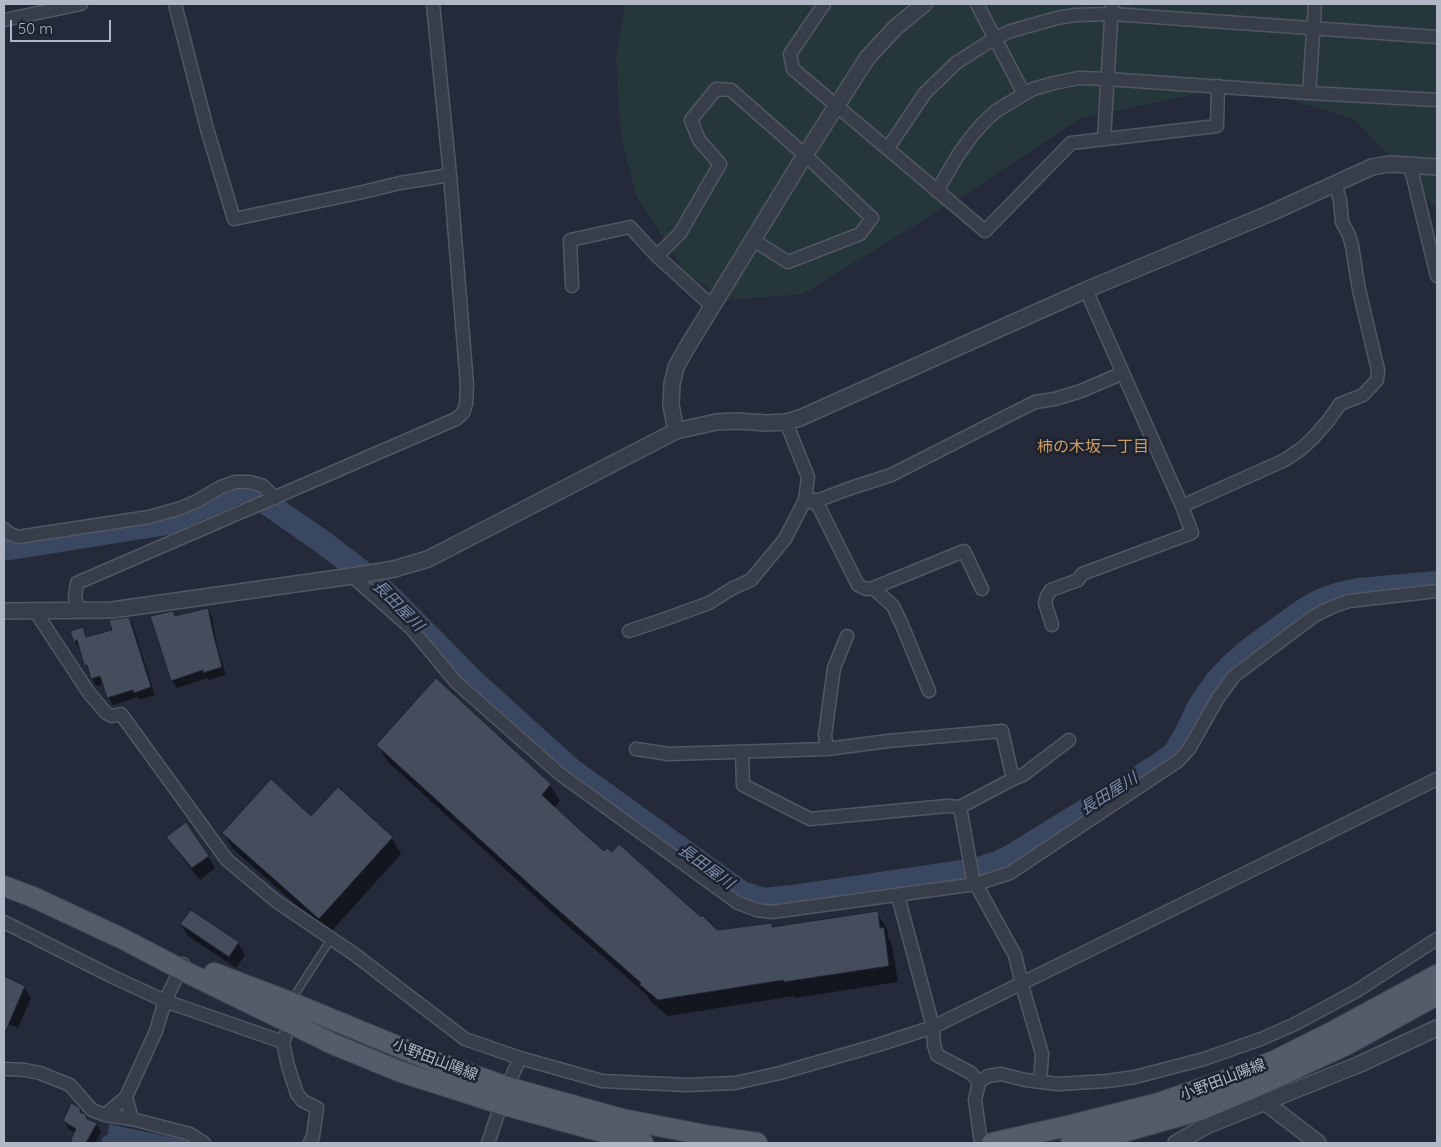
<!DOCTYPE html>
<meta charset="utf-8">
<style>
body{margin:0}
#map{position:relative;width:1441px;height:1147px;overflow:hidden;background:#242a39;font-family:Quicksand,sans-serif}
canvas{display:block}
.frame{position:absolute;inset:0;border:5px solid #b2b7c5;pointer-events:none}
.scale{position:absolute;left:10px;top:20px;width:101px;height:22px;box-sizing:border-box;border:2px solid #b2b7c5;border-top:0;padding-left:6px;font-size:15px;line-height:18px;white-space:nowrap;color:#b2b7c5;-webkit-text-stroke:4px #1c222e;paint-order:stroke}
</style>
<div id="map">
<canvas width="1441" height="1147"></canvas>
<div class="frame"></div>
<div class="scale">50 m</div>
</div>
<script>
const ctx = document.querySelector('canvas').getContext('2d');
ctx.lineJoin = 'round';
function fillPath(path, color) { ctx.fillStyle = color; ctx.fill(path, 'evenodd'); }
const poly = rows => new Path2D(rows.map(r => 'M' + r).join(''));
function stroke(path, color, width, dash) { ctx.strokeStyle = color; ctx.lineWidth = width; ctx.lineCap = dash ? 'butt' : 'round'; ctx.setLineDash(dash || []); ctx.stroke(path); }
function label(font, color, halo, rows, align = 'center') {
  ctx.font = font + ' Quicksand,"Noto Sans JP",sans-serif'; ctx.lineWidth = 5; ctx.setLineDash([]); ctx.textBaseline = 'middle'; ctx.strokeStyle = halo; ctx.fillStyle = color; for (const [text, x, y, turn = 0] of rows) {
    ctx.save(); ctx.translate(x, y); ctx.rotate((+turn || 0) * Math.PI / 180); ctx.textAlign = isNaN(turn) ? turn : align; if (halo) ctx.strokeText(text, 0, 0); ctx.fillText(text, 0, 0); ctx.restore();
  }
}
fillPath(poly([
 [625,4,1437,4,1437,210,1396,162,1354,119,1288,99,1227,87,1079,119,967,193,803,294,729,300,686,274,636,195,621,136,616,57]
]), '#26373b');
fillPath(poly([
 [109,1124,152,1133,196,1143,102,1143,102,1138,108,1134]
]), '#3a4761');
fillPath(poly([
 [207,609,212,617,217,646,226,675,209,680,208,678,177,688,172,680,175,617],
 [129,618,133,626,155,695,139,700,138,697,113,705,109,698,104,684,96,686,86,665,81,648,79,649,75,641,82,628,87,638,114,631],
 [436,680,550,785,560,801,554,808,604,853,716,931,771,924,773,928,877,913,887,929,888,937,892,945,898,982,795,998,794,996,668,1016,650,1001,647,995,551,911,387,761,378,745],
 [311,818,392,838,401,854,329,934,233,849,223,833],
 [168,837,208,856,215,868,200,880,175,849],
 [181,924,238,943,245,955,236,968,188,936],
 [4,978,24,987,31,998,18,1028,4,1022],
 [79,1109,87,1120,96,1124,101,1132,95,1143,72,1143,75,1133,69,1129,64,1121]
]), '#0007');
stroke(poly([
 [4,547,11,548,167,523,239,491,258,497,324,543,371,579,396,603,475,683,570,769,742,893,764,900,792,897,974,870,998,863,1015,854,1156,767,1174,754,1186,734,1200,705,1216,682,1230,667,1249,650,1301,612,1320,601,1339,594,1358,590,1437,583]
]), '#3a4761', 24);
const building = poly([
 [208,608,214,637,222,667,203,673,203,670,171,681,150,616,173,611,175,616,208,608],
 [129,617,151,687,134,693,133,690,107,698,100,676,91,679,87,665,84,665,77,640,74,642,70,631,83,627,86,637,112,630,109,620,129,617],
 [436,678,551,784,542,795,588,837,604,851,607,848,612,852,619,844,701,917,702,915,717,930,772,923,772,927,878,911,880,928,884,927,889,966,784,982,784,980,658,1000,639,984,641,983,541,895,376,745,436,678],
 [271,779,311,816,338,787,393,837,319,919,222,833,271,779],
 [186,822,209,856,192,868,166,837,186,822],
 [191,910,239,942,229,957,180,924,191,910],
 [4,976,25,986,4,1035,4,976],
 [71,1103,77,1106,80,1108,80,1112,85,1114,87,1119,97,1123,86,1143,71,1143,72,1140,71,1139,76,1129,63,1121,71,1103]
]);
fillPath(building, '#454d5d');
stroke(building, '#1e2430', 1);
const service = poly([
 [292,999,331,939]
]);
const minor = poly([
 [175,4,207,129,234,219,363,192,400,183,450,175],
 [824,4,790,54,793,69,985,231,1071,143,1217,126,1218,86],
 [977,4,1024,94],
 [4,20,81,4],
 [1309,93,1315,4],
 [1104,139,1112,4],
 [888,148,925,93,956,63,995,38,1011,31,1057,18,1075,15,1112,14,1437,37],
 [1410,165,1437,276],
 [937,191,958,155,971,137,984,122,996,111,1024,94,1033,89,1054,83,1079,78,1107,79,1309,93,1437,100],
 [657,256,680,233,720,164,699,140,691,120,716,89,731,90,805,155,872,218,860,234,788,262,753,240],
 [572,286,570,240,630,227,657,256,712,306],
 [786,422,808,477,805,500,818,505,858,585,866,589,873,588,964,551,982,589],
 [1182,506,1285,460,1301,449,1313,438,1328,421,1340,404,1363,395,1377,380,1378,370,1359,290,1352,246,1349,235,1342,222,1340,200,1335,184],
 [4,529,10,534,18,537,149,517,181,508,197,501,221,487,235,482,250,482,263,486,275,498],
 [352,576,411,628,456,682,560,774,738,903,757,910,772,912,976,884,1010,873,1178,761,1189,749,1218,698,1234,676,1314,616,1332,607,1349,601,1437,591],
 [873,588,893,606,902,625,929,691],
 [79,610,75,597,77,583,456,419,463,413,466,404,467,385,450,175,433,4],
 [35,611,89,693,106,713,112,716,121,714,227,860,276,901,354,954,465,1039,520,1058,602,1081,687,1085,735,1083,780,1073,878,1045,933,1027,1437,779],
 [1052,625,1045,603,1047,596,1051,590,1078,580,1082,574,1192,533,1182,506,1086,290],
 [629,631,665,619,709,603,733,588,751,580,785,539,805,500,819,500,848,489,891,475,1035,402,1055,399,1081,391,1123,373],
 [636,749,669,754,827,749,888,741,1002,731,1013,779,960,807,973,879,1015,955,1022,985,1042,1054,1040,1082],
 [827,749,825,735,834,668,847,636],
 [742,753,743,785,810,819,947,806,960,807],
 [1013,779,1023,775,1069,740],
 [898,896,933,1027,934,1045,937,1055,971,1073,979,1082],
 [4,922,113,977,165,1001,283,1042],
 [286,1034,283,1042,288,1066,297,1094,303,1101,317,1108,313,1136,310,1143],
 [6,1069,25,1070,40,1073,70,1085,92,1110,105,1115,132,1119,190,1134,204,1143],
 [105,1115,126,1097],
 [132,1119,126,1097,156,1031,165,1001,183,964],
 [488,1143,507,1087,520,1058],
 [981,1143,975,1100,979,1082,988,1076,1001,1074,1025,1080,1058,1084,1107,1081,1135,1077,1204,1059,1261,1039,1293,1025,1325,1008,1358,990,1437,939]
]);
const tertiary = poly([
 [676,431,671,405,672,384,676,367,686,349,805,155,868,57,896,27,924,4],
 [4,611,112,610,352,576,394,569,428,559,676,431,716,422,738,421,766,423,786,422,800,418,1086,290,1273,212,1372,167,1389,164,1437,167],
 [1266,1103,1318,1143],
 [1176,1143,1206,1126,1360,1064,1437,1028]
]);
const primary = poly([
 [4,886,33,897,123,939,188,973,333,1044,401,1072,501,1104,643,1143],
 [214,973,290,1002,433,1061,507,1087,622,1119,710,1136,757,1143],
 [992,1143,1072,1125,1159,1103,1217,1083,1276,1060,1334,1031,1437,975],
 [1071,1143,1120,1133,1201,1110,1273,1079,1346,1045,1437,995]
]);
stroke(service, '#525764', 9);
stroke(minor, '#525764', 15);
stroke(tertiary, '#525764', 18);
stroke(primary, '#404652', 22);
stroke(service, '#373d49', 6);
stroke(minor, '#373d49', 12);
stroke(tertiary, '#373d49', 15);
stroke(primary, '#555b69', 20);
label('15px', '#b2b7c5', '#1c222e', [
 ["小野田山陽線",435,1060,21],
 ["小野田山陽線",1223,1080,-21]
]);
label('16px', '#cc9c66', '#1c222e', [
 ["柿の木坂一丁目",1093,447]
]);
label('italic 16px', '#7c8cab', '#1c222e', [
 ["長田屋川",398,606,45],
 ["長田屋川",1109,794,-32],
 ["長田屋川",706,867,36]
]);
</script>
